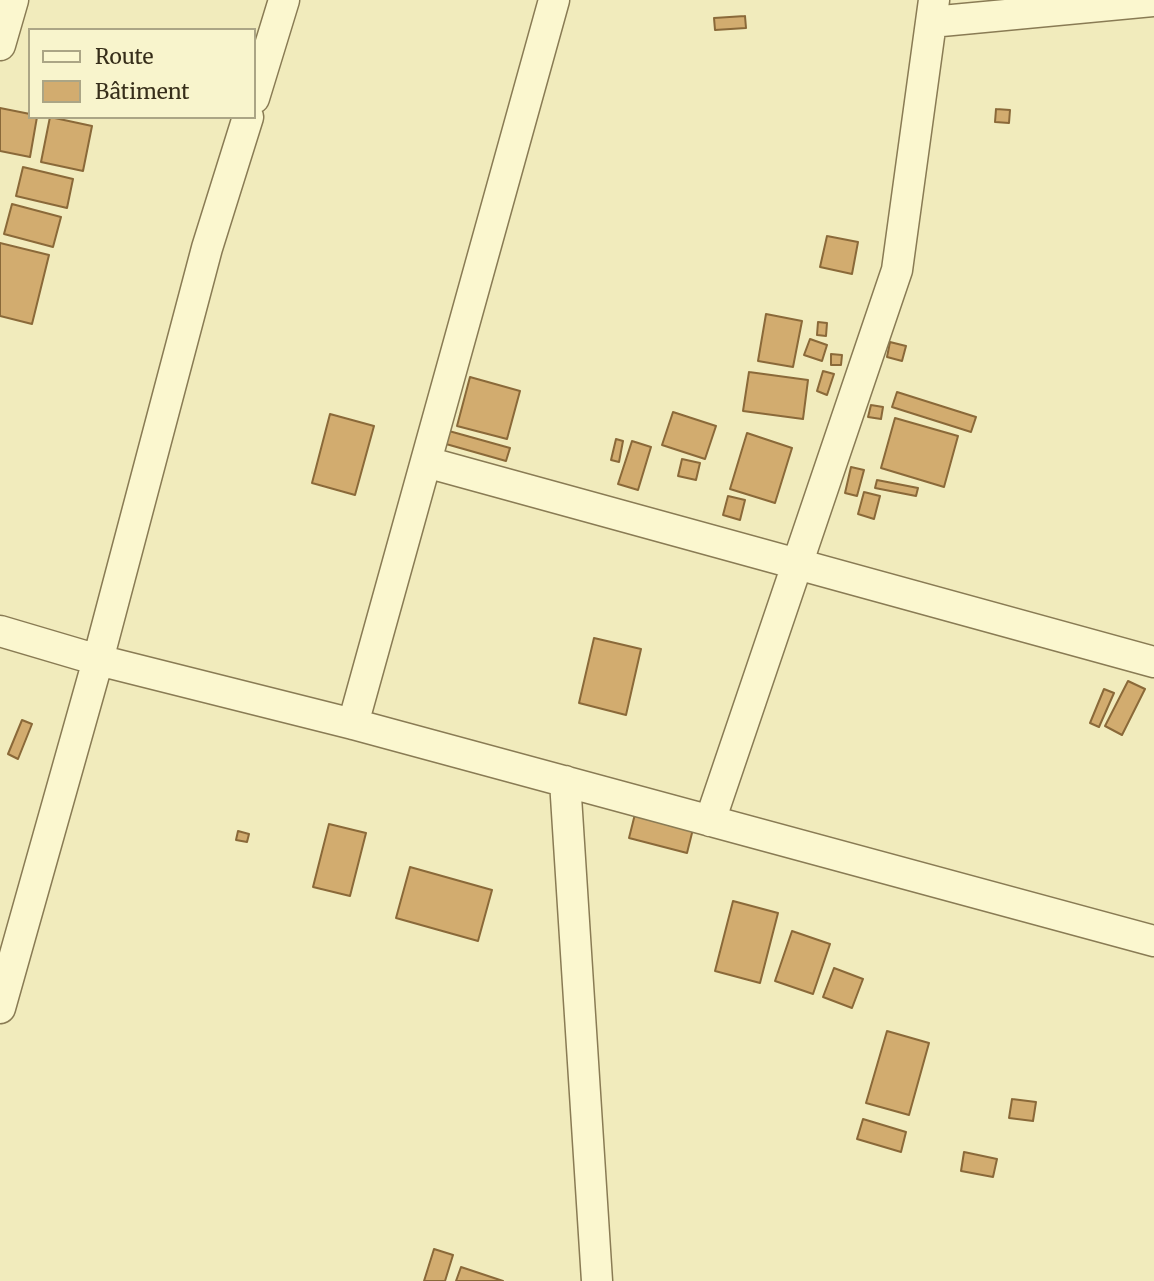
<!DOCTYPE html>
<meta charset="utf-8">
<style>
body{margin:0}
#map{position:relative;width:1154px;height:1281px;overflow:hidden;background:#f1ebbc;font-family:Merriweather,serif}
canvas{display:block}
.legend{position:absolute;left:28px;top:28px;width:228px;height:91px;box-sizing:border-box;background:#f8f4cc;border:2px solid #aba585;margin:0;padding:9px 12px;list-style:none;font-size:21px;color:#372e1a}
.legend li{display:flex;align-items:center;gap:14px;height:35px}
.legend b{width:35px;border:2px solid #aba585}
</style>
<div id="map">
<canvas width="1154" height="1281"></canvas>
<ul class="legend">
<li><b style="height:9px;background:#fbf7cf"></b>Route</li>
<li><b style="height:19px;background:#d2ac6f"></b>Bâtiment</li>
</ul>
</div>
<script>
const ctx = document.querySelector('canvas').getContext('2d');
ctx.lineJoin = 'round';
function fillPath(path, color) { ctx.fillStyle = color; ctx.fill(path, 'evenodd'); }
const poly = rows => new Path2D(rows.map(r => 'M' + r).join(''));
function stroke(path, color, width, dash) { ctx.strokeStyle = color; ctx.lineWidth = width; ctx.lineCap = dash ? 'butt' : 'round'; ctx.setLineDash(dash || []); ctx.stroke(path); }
const building = poly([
 [745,16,746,28,715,30,714,18,745,16],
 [0,108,30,114,30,117,37,117,30,157,0,151,0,108],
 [996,109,1010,110,1009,123,995,122,996,109],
 [50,117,92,126,83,171,41,162,50,117],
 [23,167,73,179,67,208,16,196,23,167],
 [12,204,61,217,53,247,4,234,12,204],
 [827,236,858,242,852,274,820,267,827,236],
 [0,243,49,255,32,324,0,316,0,243],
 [766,314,802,321,793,367,758,361,766,314],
 [818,322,827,323,826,336,817,335,818,322],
 [810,339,827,345,822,361,804,355,810,339],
 [890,342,906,346,902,361,887,357,890,342],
 [831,354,842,355,841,365,831,365,831,354],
 [823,371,834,374,827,395,817,391,823,371],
 [749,372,808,380,803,419,743,411,749,372],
 [470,377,520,391,507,439,457,426,470,377],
 [897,392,976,417,971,432,892,407,897,392],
 [871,405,883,407,881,419,868,417,871,405],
 [673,412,716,426,705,459,662,445,673,412],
 [330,414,374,426,355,495,312,483,330,414],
 [895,418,958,436,944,487,881,468,895,418],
 [449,431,510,448,506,461,446,444,449,431],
 [747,433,792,448,775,503,730,489,747,433],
 [616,439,623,441,619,462,611,460,616,439],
 [632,441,651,447,638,490,618,484,632,441],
 [682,459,700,463,696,480,678,476,682,459],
 [851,467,864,470,857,496,845,493,851,467],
 [877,480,918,488,916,496,875,488,877,480],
 [864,492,880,496,874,519,858,514,864,492],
 [728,496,745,500,740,520,723,515,728,496],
 [594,638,641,649,626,715,579,703,594,638],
 [1128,681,1145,689,1122,735,1105,726,1128,681],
 [1104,689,1114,693,1099,727,1090,723,1104,689],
 [22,720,32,724,18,759,8,754,22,720],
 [635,814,693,829,687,853,629,838,635,814],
 [329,824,366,833,350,896,313,887,329,824],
 [238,831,249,834,247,842,236,840,238,831],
 [410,867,492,890,478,941,396,918,410,867],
 [733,901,778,913,760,983,715,971,733,901],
 [792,931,830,944,813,994,775,981,792,931],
 [834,968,863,979,852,1008,823,997,834,968],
 [887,1031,929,1043,909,1115,866,1103,887,1031],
 [1012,1099,1036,1102,1033,1121,1009,1118,1012,1099],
 [863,1119,906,1132,901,1152,857,1139,863,1119],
 [964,1152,997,1159,993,1177,961,1171,964,1152],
 [434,1249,453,1255,445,1281,424,1281,434,1249],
 [461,1267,503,1281,456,1281,461,1267]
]);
fillPath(building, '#d2ac6f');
stroke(building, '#8a6939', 2);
const minor = poly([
 [931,22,1154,1],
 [0,45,13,0],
 [254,98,284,0],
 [426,462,1154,662],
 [0,631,98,660,353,724,1154,941],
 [353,724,554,0],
 [565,781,597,1281],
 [710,821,897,270,934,0],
 [0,1008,98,660,207,248,248,117]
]);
stroke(minor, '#897b54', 33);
stroke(minor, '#fbf7cf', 30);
</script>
